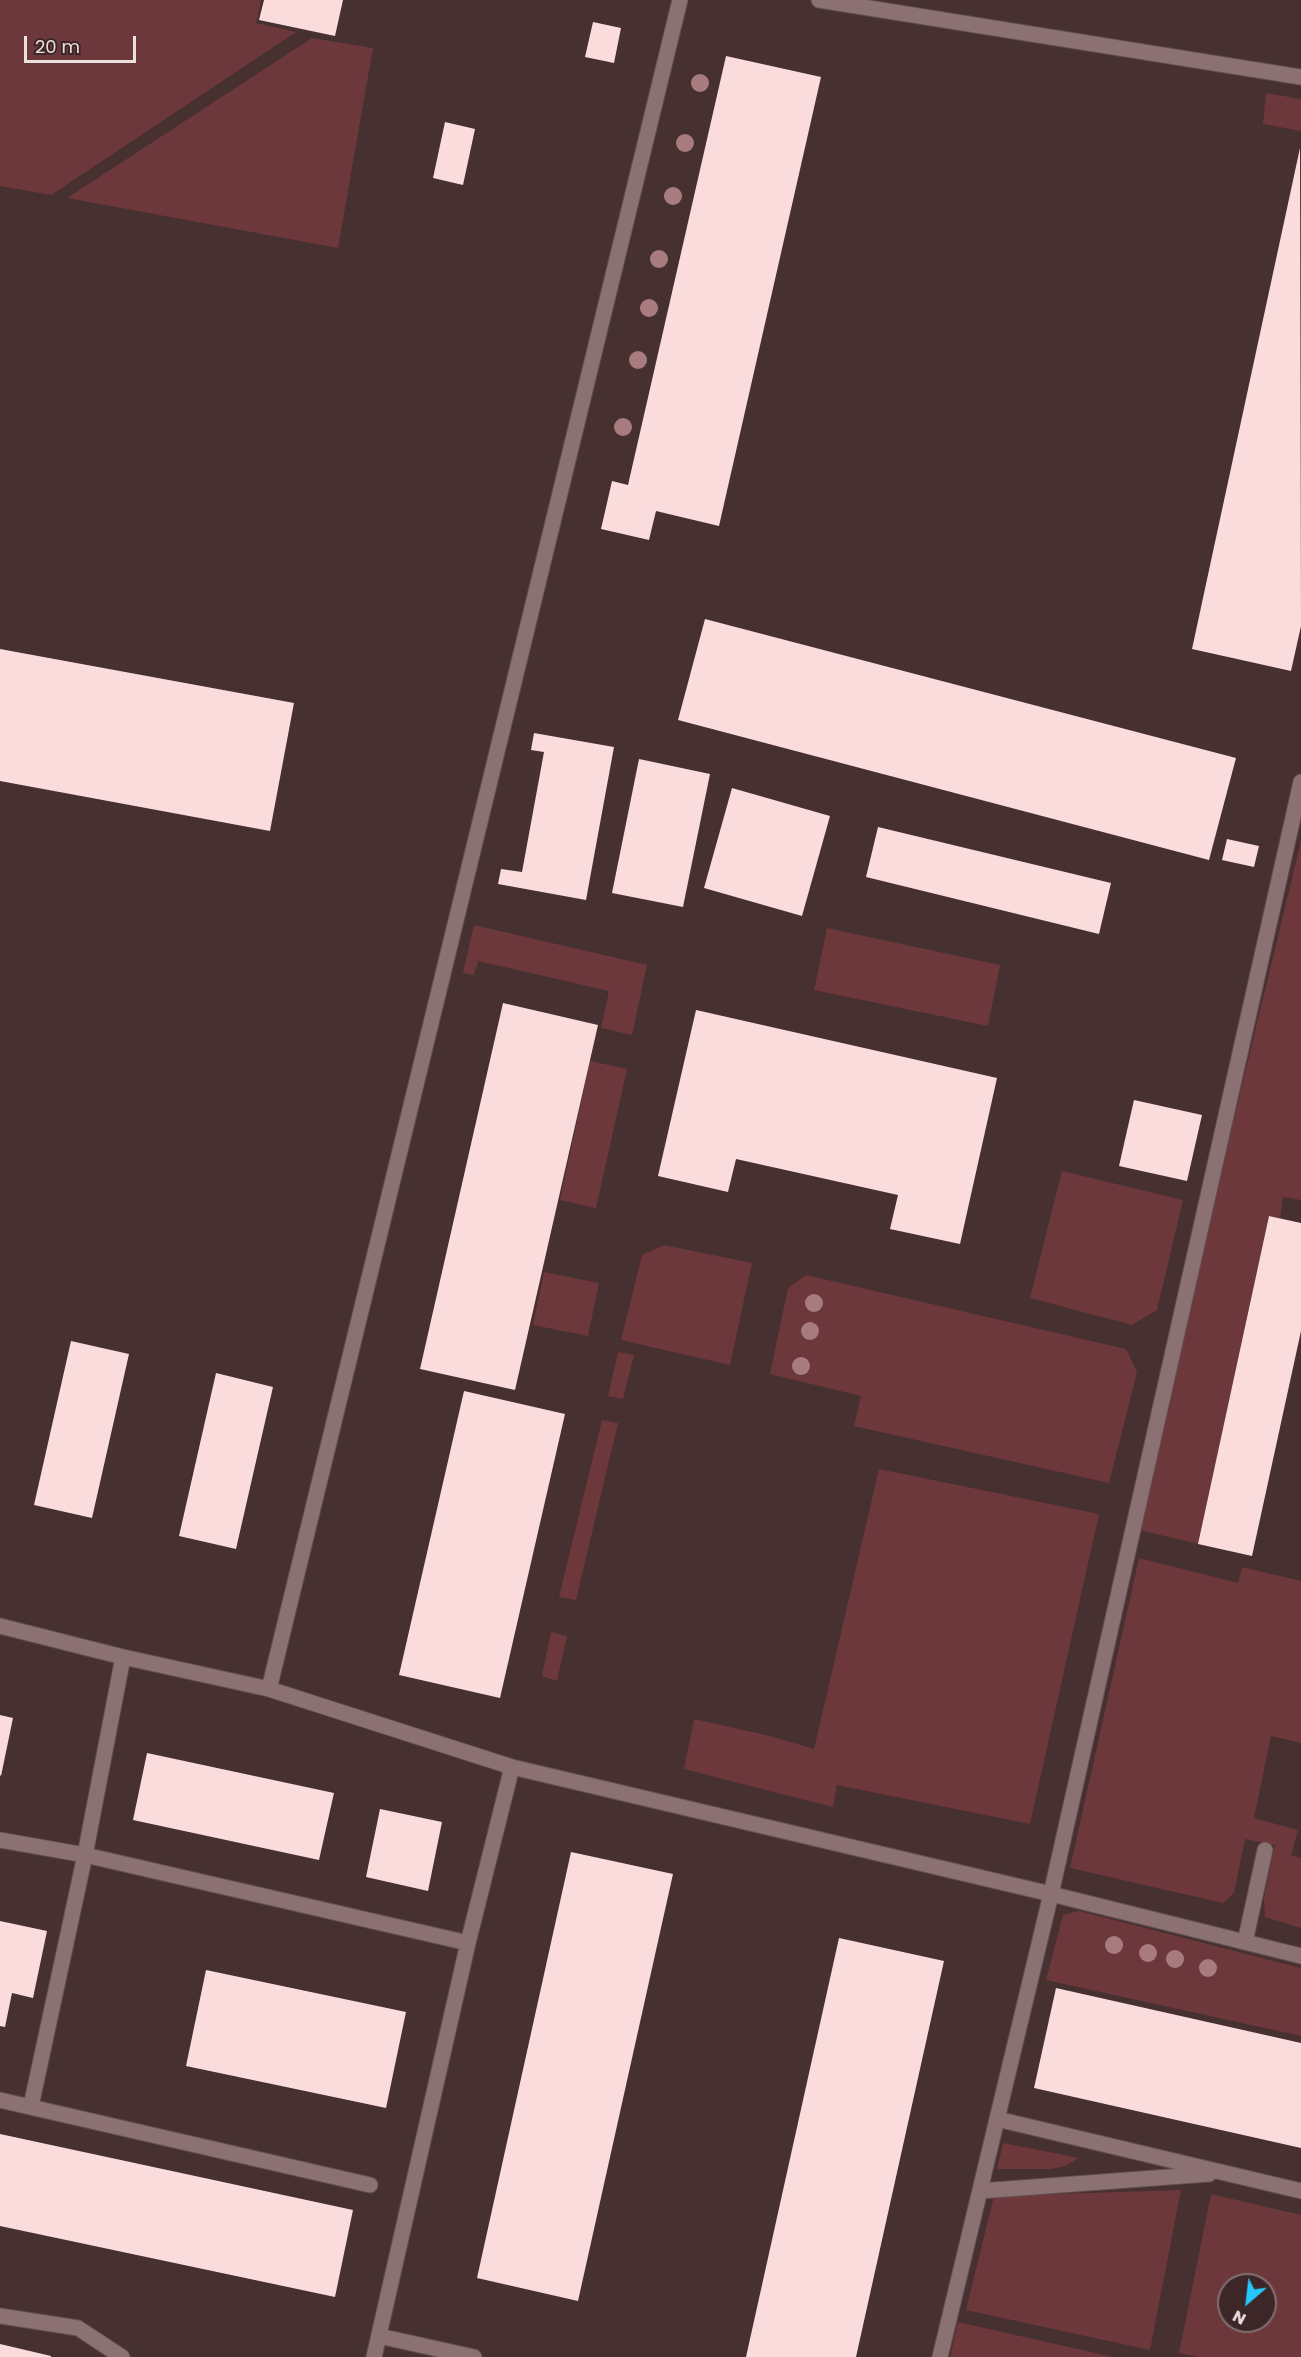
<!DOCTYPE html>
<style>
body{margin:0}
#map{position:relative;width:1301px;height:2357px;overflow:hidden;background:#473030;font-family:Poppins,sans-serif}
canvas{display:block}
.north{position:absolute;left:1217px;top:2273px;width:60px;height:60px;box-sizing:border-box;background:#3c2627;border:2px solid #837071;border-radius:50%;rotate:208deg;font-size:16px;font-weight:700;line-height:24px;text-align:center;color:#eedfdf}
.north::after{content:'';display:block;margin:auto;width:21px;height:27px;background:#23c9fe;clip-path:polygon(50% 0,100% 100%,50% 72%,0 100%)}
.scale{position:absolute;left:24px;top:36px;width:112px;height:27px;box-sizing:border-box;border:3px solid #eedfdf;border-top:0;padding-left:8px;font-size:18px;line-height:21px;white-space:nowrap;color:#eedfdf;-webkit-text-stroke:4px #3c2627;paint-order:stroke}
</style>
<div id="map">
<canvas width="1301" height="2357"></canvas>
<div class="north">N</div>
<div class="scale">20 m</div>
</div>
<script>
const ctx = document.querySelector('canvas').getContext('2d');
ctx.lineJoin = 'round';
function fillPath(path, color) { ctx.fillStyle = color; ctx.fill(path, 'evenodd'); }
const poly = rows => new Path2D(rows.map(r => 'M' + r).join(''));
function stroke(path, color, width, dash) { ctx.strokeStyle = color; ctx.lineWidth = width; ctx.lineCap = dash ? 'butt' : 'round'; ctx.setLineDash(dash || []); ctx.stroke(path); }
fillPath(poly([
 [0,0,261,0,256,23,296,32,51,195,0,186],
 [312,38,373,48,338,248,67,198],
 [1266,93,1301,99,1301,131,1263,124],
 [1301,841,1301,1200,1283,1197,1280,1218,1269,1216,1198,1544,1135,1529],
 [474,925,647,965,632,1035,601,1028,609,991,478,961,474,975,463,973],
 [827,928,1000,965,988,1026,814,990],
 [590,1061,627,1069,596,1208,560,1200],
 [1062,1171,1183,1200,1157,1310,1132,1325,1030,1298],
 [664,1245,752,1263,730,1365,621,1340,642,1255],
 [544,1272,599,1283,588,1336,533,1325],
 [806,1275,1126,1349,1137,1372,1109,1483,854,1426,861,1396,770,1374,788,1288],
 [618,1352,634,1355,623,1399,608,1396],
 [602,1420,618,1423,576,1600,559,1597],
 [879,1469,1099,1514,1030,1824,837,1785,833,1807,684,1769,694,1719,770,1736,814,1749],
 [1139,1558,1238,1583,1242,1567,1301,1581,1301,1743,1271,1736,1254,1818,1298,1830,1291,1855,1301,1858,1301,1928,1265,1917,1264,1898,1275,1845,1245,1839,1234,1893,1223,1903,1070,1868],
 [551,1632,567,1636,557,1681,542,1676],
 [1079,1911,1301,1968,1301,2036,1046,1980,1063,1915],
 [1003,2143,1079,2158,1065,2166,1051,2169,997,2169],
 [1181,2190,1150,2350,966,2310,994,2196],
 [1211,2194,1301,2215,1301,2357,1199,2357,1179,2353],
 [1229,2285,1265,2285,1265,2321,1229,2321],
 [958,2322,1113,2357,950,2357]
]), '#6c383c');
fillPath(poly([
 [264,0,343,0,335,36,259,20],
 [593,22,621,28,614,63,585,57],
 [726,56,821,77,719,526,656,511,649,540,601,529,612,481,628,485],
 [445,122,475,129,463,185,433,178],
 [1300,148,1301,626,1291,671,1192,649],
 [705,619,1236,758,1209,860,678,720],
 [0,649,294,703,270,831,0,781],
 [534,733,614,747,586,900,498,884,501,869,522,872,544,752,531,750],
 [639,759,710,774,683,907,612,893],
 [732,788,830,816,802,916,704,888],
 [878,827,1111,883,1099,934,866,877],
 [1227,839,1259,846,1254,867,1222,860],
 [503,1003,598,1025,515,1390,420,1369],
 [696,1010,997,1078,960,1244,890,1229,898,1195,736,1159,728,1192,658,1176],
 [1134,1100,1202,1115,1187,1181,1119,1166],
 [1269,1216,1301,1223,1301,1331,1252,1556,1198,1544],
 [71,1341,129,1354,92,1518,34,1505],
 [216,1373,273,1387,236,1549,179,1536],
 [464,1391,565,1414,500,1698,399,1675],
 [0,1715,13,1718,1,1776,0,1775],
 [147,1753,334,1793,319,1860,133,1820],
 [380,1809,442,1822,428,1891,366,1877],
 [571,1852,673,1874,578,2301,477,2278],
 [0,1921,47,1931,33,1998,12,1993,5,2027,0,2026],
 [839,1938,944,1961,856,2357,746,2357],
 [206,1970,406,2012,386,2108,186,2066],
 [1056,1988,1301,2043,1301,2148,1034,2088],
 [0,2134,353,2210,335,2297,0,2226],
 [0,2344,51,2356,51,2357,0,2357]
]), '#fbdcdd');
const service = poly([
 [0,1626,123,1657,269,1689,512,1767,1051,1894,1301,1956],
 [269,1689,680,0],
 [0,1840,85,1855,468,1943],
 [1245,1942,1265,1850],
 [0,2100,370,2185],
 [31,2106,85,1855,123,1657],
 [997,2119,1301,2191],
 [980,2191,1209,2174],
 [0,2316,78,2328,122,2357],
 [379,2336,474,2357],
 [374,2357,468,1943,512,1767],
 [940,2357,1051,1894,1301,782]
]);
const minor = poly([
 [819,0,1301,77]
]);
stroke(service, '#624f50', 17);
stroke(minor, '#624f50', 17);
stroke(service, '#8c7172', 15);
stroke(minor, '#8c7172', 15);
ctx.fillStyle = '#a87c7e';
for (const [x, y] of [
 [700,83],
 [685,143],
 [673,196],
 [659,259],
 [649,308],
 [638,360],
 [623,427],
 [814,1303],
 [810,1331],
 [801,1366],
 [1114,1945],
 [1148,1953],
 [1175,1959],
 [1208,1968]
]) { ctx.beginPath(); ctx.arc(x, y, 9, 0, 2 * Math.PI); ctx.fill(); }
</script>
